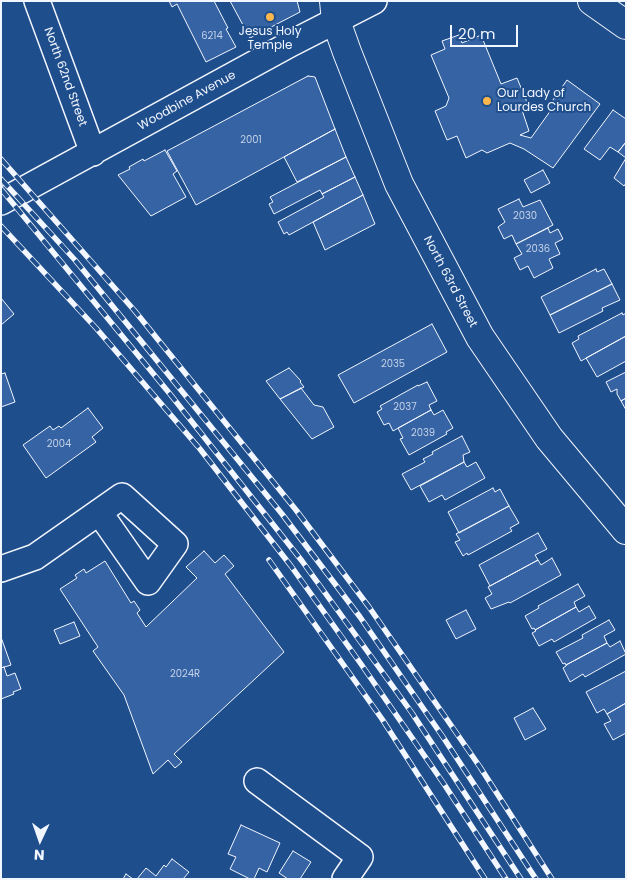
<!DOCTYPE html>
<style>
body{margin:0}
#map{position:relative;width:627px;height:880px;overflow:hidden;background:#1f4e8c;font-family:Poppins,sans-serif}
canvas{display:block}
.frame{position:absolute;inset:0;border:2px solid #f2f6ff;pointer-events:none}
.north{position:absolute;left:15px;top:815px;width:50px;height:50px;-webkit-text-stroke:4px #1f4e8c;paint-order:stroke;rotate:183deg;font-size:14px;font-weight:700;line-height:20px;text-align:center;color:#f2f6ff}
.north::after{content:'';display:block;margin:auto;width:18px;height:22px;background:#f2f6ff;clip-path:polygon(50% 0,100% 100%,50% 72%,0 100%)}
.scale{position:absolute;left:450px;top:25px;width:68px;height:22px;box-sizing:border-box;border:2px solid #f2f6ff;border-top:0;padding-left:6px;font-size:15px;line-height:18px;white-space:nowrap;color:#f2f6ff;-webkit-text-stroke:4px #1f4e8c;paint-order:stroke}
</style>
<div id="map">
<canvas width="627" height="880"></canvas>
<div class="frame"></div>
<div class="north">N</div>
<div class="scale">20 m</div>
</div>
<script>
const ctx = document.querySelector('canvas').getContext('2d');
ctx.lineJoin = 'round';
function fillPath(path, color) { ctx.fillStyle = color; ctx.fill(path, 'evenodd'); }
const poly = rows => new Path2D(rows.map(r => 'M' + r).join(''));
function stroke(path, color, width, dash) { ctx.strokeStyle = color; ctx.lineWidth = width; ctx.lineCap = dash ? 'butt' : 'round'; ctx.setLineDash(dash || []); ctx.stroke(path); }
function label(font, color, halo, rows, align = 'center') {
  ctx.font = font + ' Poppins,sans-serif'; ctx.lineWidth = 4; ctx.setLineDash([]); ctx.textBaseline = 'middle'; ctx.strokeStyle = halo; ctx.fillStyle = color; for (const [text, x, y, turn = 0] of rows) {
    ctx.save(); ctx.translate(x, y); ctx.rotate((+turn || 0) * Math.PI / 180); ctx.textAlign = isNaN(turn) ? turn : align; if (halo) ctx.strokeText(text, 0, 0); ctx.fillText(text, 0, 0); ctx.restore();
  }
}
const building = poly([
 [169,1,214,1,228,28,226,29,236,47,206,62,177,4,172,7,169,1],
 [230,1,297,1,300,12,250,38,230,1],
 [459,35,462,43,481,35,501,84,517,78,529,107,522,110,529,131,520,135,531,138,551,110,548,107,567,80,600,104,553,168,524,149,510,143,487,153,482,150,466,158,457,136,447,140,435,111,446,106,449,98,431,55,445,49,442,41,459,35],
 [308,76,315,77,335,129,196,205,167,151,308,76],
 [613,110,626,119,626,142,618,152,610,147,600,160,584,149,613,110],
 [335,129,346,157,297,182,284,157,335,129],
 [626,142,626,158,618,152,626,142],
 [165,150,177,171,173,174,186,197,151,216,118,175,130,169,129,167,143,159,144,161,165,150],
 [346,157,355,177,322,194,320,190,274,214,269,204,273,202,270,197,346,157],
 [626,158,626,183,624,186,614,178,626,158],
 [543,170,550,183,531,193,524,180,543,170],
 [355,177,363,195,289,235,287,232,284,234,278,222,324,197,322,194,355,177],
 [363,195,375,224,325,250,313,222,363,195],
 [519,199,523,207,540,200,553,225,516,244,512,235,504,239,498,227,505,222,498,209,519,199],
 [548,228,550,233,558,229,563,239,555,243,560,254,549,259,553,268,534,278,528,266,520,270,514,258,522,254,516,244,548,228],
 [596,269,597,272,604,269,612,284,550,315,541,297,596,269],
 [612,284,620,300,602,308,603,311,559,333,550,315,612,284],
 [1,298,14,314,1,325,1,298],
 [622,313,623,315,626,313,626,336,581,361,572,343,579,339,578,336,622,313],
 [432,324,447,352,354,403,338,375,432,324],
 [626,336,626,361,597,377,586,358,626,336],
 [289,368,301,381,300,382,304,387,280,399,266,381,289,368],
 [626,372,626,398,621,401,617,394,617,389,611,392,606,382,626,372],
 [5,373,15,402,1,407,1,374,5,373],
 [427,382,437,401,429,405,431,410,393,431,389,423,384,425,377,412,382,409,380,406,418,385,418,386,427,382],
 [301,388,314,405,323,407,334,427,312,439,280,399,301,388],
 [626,398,626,410,621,401,626,398],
 [88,408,103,428,92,437,96,442,46,478,23,445,50,426,53,430,59,426,61,428,88,408],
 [431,410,434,415,443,410,453,428,446,432,447,434,409,455,400,439,403,438,398,428,431,410],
 [462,436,470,452,463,455,464,462,411,490,402,474,425,462,423,459,433,454,432,452,462,436],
 [464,462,467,467,476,462,485,478,445,500,442,495,429,502,420,486,464,462],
 [493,488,495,492,500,489,509,506,459,533,448,512,493,488],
 [509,506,519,523,510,528,512,531,468,555,467,553,463,556,455,542,460,540,456,534,509,506],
 [538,533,547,549,535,555,538,560,490,586,479,565,538,533],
 [204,551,215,563,224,555,234,566,225,574,284,652,174,754,182,762,175,768,168,760,153,774,124,695,93,651,98,647,60,589,77,578,75,575,84,569,86,573,105,561,131,603,134,601,140,610,137,613,146,627,197,578,186,567,204,551],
 [552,558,561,575,510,603,509,602,491,609,485,598,492,594,488,587,538,560,541,565,552,558],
 [578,584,585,596,574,602,576,607,535,630,534,628,532,629,525,616,539,608,538,606,578,584],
 [589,606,596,618,554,642,552,639,539,646,532,633,536,631,535,630,576,607,579,612,589,606],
 [466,610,476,629,456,639,446,620,466,610],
 [609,620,615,630,604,636,607,643,566,665,565,663,563,664,556,652,583,638,582,635,609,620],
 [74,622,80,636,60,644,54,630,74,622],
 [2,640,11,665,1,668,1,640,2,640],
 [620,641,626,654,585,677,583,674,570,682,563,668,566,666,566,665,607,643,610,647,620,641],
 [4,667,7,676,15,673,21,689,13,692,14,694,1,699,1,668,4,667],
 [626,671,626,703,607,714,604,709,597,713,586,692,626,671],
 [626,703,626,733,613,740,604,724,611,721,607,714,626,703],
 [533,708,546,729,525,740,514,718,533,708],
 [241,825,280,843,267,872,259,868,254,879,250,879,230,869,236,857,228,854,241,825],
 [293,851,311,862,300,879,288,879,279,873,293,851],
 [172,859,189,872,183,879,137,879,146,868,156,876,164,865,166,867,172,859],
 [126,874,133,879,123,879,126,874]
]);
fillPath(building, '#3563a3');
stroke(building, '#f2f6ff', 1);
const minor = poly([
 [37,1,93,153],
 [1,202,292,43,374,1],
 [1,569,35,557,122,496,175,544,148,582,99,512],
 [257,781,360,857,345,879]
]);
const major = poly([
 [334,1,336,21,347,52,399,184,480,337,549,438,626,530]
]);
const highway = poly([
 [592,1,626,25]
]);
stroke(minor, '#f2f6ff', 28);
stroke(major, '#f2f6ff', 30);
stroke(highway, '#f2f6ff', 30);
stroke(minor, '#1f4e8c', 25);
stroke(major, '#1f4e8c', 28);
stroke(highway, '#1f4e8c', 28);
const rail = poly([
 [1,159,134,310,296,510,369,607,480,767,552,879],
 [1,179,75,260,282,514,360,617,443,737,536,879],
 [1,189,170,394,302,561,412,713,521,879],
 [1,226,96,328,200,449,291,566,361,664,444,784,506,879],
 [269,560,382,719,485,879]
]);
stroke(rail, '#f2f6ff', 5.5);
stroke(rail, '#1f4e8c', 4, [11]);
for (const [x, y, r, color] of [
 [270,17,5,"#ffb74d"],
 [487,101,5,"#ffb74d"]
]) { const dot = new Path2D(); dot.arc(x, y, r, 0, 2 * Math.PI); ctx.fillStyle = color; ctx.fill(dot); stroke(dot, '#1f4e8c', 2); }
label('10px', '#c3d1e8', null, [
 ["6214",212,36],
 ["2001",251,140],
 ["2030",525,216],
 ["2036",538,249],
 ["2035",393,364],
 ["2037",405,407],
 ["2039",423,433],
 ["2004",59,444],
 ["2024R",185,674]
]);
label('12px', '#f2f6ff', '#1f4e8c', [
 ["Jesus Holy",270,32],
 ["Temple",270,46],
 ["Our Lady of",497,94,"left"],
 ["Lourdes Church",497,108,"left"]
]);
label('12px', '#f2f6ff', '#1f4e8c', [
 ["North 62nd Street",65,77,70],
 ["Woodbine Avenue",187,101,-29],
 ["North 63rd Street",450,282,62]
]);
</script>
